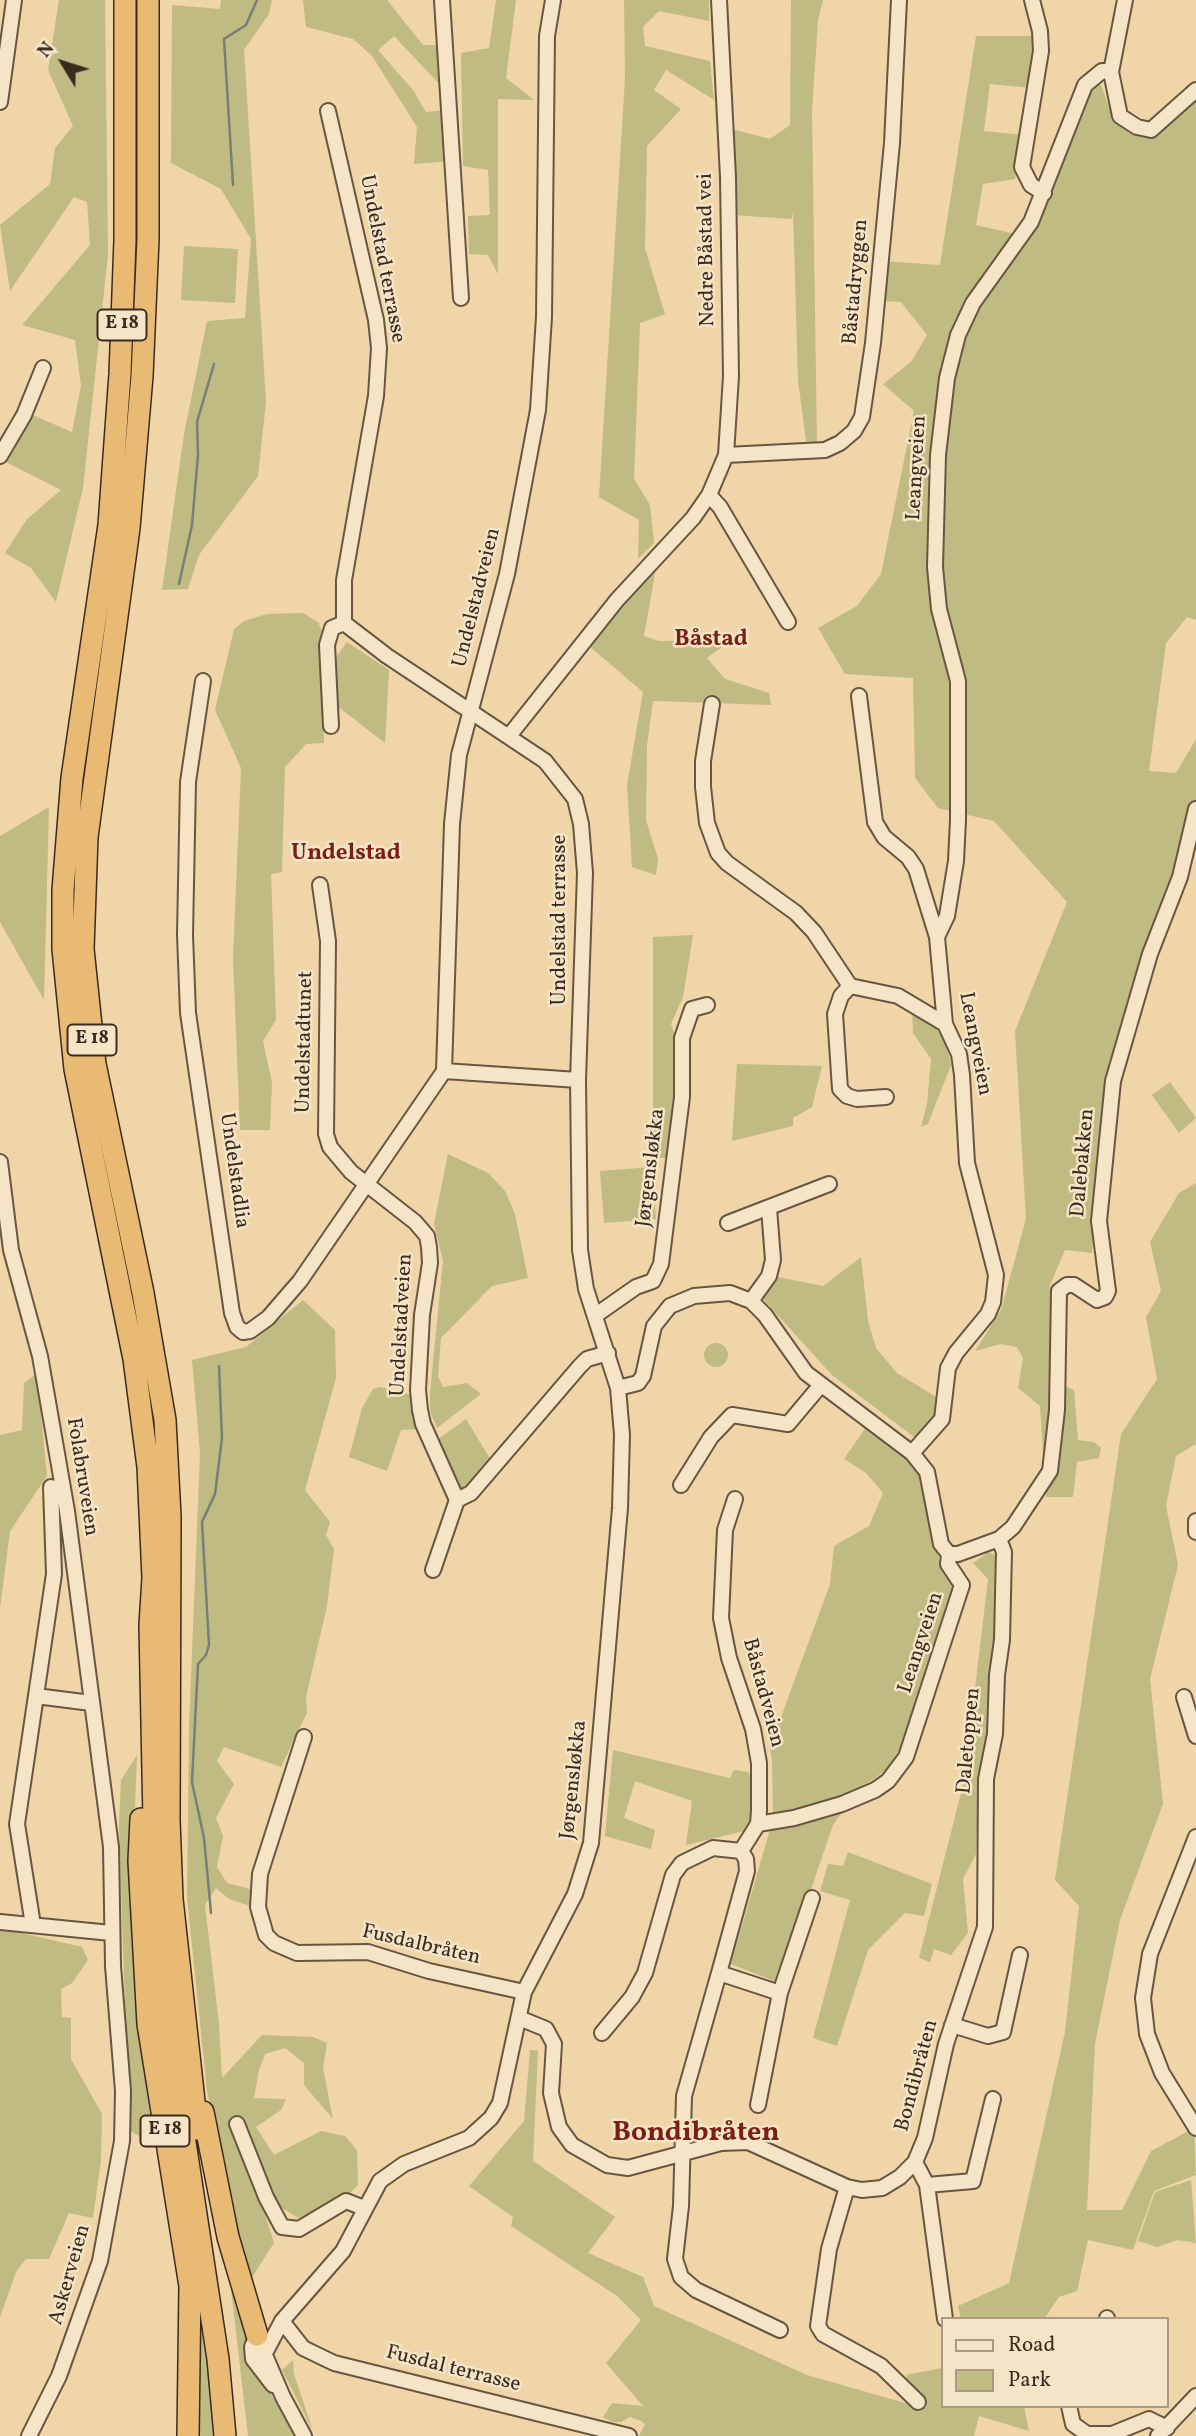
<!DOCTYPE html>
<meta charset="utf-8">
<style>
body{margin:0}
#map{position:relative;width:1196px;height:2436px;overflow:hidden;background:#efd5a7;font-family:Vollkorn,serif}
canvas{display:block}
.legend{position:absolute;left:941px;top:2317px;width:228px;height:91px;box-sizing:border-box;background:#f5e4c6;border:2px solid #ab9a83;margin:0;padding:9px 12px;list-style:none;font-size:21px;color:#3b2b1e}
.legend li{display:flex;align-items:center;gap:14px;height:35px}
.legend b{width:35px;border:2px solid #ab9a83}
.north{position:absolute;left:28px;top:28px;width:70px;height:70px;-webkit-text-stroke:5px #f5e4c6;paint-order:stroke;rotate:308deg;font-size:19px;font-weight:700;line-height:28px;text-align:center;color:#3b2b1e}
.north::after{content:'';display:block;margin:auto;width:24px;height:32px;background:#3b2b1e;clip-path:polygon(50% 0,100% 100%,50% 72%,0 100%)}
</style>
<div id="map">
<canvas width="1196" height="2436"></canvas>
<ul class="legend">
<li><b style="height:9px;background:#f5e4c6"></b>Road</li>
<li><b style="height:19px;background:#c0bb82"></b>Park</li>
</ul>
<div class="north">N</div>
</div>
<script>
const ctx = document.querySelector('canvas').getContext('2d');
ctx.lineJoin = 'round';
function fillPath(path, color) { ctx.fillStyle = color; ctx.fill(path, 'evenodd'); }
const poly = rows => new Path2D(rows.map(r => 'M' + r).join(''));
function stroke(path, color, width, dash) { ctx.strokeStyle = color; ctx.lineWidth = width; ctx.lineCap = dash ? 'butt' : 'round'; ctx.setLineDash(dash || []); ctx.stroke(path); }
function label(font, color, halo, rows, align = 'center') {
  ctx.font = font + ' Vollkorn,serif'; ctx.lineWidth = 5; ctx.setLineDash([]); ctx.textBaseline = 'middle'; ctx.strokeStyle = halo; ctx.fillStyle = color; for (const [text, x, y, turn = 0] of rows) {
    ctx.save(); ctx.translate(x, y); ctx.rotate((+turn || 0) * Math.PI / 180); ctx.textAlign = isNaN(turn) ? turn : align; if (halo) ctx.strokeText(text, 0, 0); ctx.fillText(text, 0, 0); ctx.restore();
  }
}
fillPath(poly([
 [59,0,105,0,108,255,83,488,56,602,31,568,5,553,27,519,61,490,2,460,28,413,72,432,81,386,75,340,22,325,90,245,87,202,74,197,10,291,0,225,50,184,55,148,73,126,48,70],
 [221,0,272,0,269,14,244,50,266,402,258,476,199,555,188,589,162,590,184,434,207,321,245,318,251,239,221,189,171,163,172,5,220,9],
 [303,0,387,0,423,45,441,45,445,90,394,36,378,50,413,90,426,112,447,110,450,161,414,164,417,127,372,56,353,39,306,27],
 [496,0,516,0,506,78,534,100,498,99,498,274,488,255,469,254,468,216,490,215,488,170,463,166,461,53,489,48],
 [624,0,709,0,709,21,659,11,643,27,645,46,710,61,714,100,666,70,654,90,681,109,647,146,645,248,665,314,640,323,634,479,650,505,654,543,638,559,639,520,599,497,625,78],
 [791,0,823,0,818,20,812,111,817,446,807,447,798,381,793,210,792,219,732,215,731,129,770,139,790,125],
 [976,36,1038,36,1031,88,990,84,984,131,1023,135,1015,179,983,184,976,225,1024,236,1044,211,1090,84,1101,85,1113,118,1133,134,1162,131,1196,98,1196,620,1187,617,1166,643,1149,771,1176,773,1196,739,1196,836,1136,982,1105,1079,1092,1253,1065,1250,1050,1285,1052,1380,1074,1390,1078,1440,1094,1442,1101,1448,1099,1458,1077,1462,1073,1497,1046,1497,1040,1406,1018,1388,1023,1358,1017,1347,1001,1344,975,1351,1001,1310,1026,1219,1015,1031,1067,902,994,821,938,808,915,778,913,678,845,674,818,628,857,606,881,574,914,411,883,384,911,362,927,335,901,302,880,301,882,261,940,265],
 [184,246,238,249,235,303,181,300],
 [656,568,644,636,659,641,731,640,707,658,725,679,769,693,771,705,653,701,647,745,646,820,658,859,656,875,632,867,627,785,643,692,589,646],
 [303,613,318,622,323,634,324,743,306,744,285,767,282,872,271,874,276,1020,263,1041,272,1083,270,1130,240,1130,233,958,241,768,215,710,234,629,244,621,267,614],
 [347,642,389,670,385,743,337,706,330,665],
 [49,807,44,1000,0,922,0,836],
 [693,935,683,997,671,1024,679,1048,669,1158,653,1158,653,937],
 [912,1009,933,1024,946,1043,951,1065,928,1124,921,1127,927,1104,931,1059,913,1033],
 [737,1064,822,1066,812,1107,793,1118,793,1126,732,1141],
 [1170,1082,1196,1118,1179,1133,1152,1095],
 [448,1154,488,1173,505,1191,515,1214,528,1278,492,1286,441,1338,438,1376,443,1387,467,1383,481,1394,437,1428,430,1411,430,1393,443,1261,434,1224],
 [652,1167,656,1219,604,1223,600,1171],
 [1196,1183,1196,1444,1176,1456,1166,1506,1178,1565,1150,1679,1163,1804,1120,1920,1095,2044,1087,2210,1122,2210,1151,2151,1194,2128,1196,2175,1154,2191,1133,2250,1088,2240,1077,2291,1059,2297,1044,2319,961,2319,958,2306,1009,2283,1065,2032,1079,1906,1055,1880,1121,1434,1157,1379,1146,1317,1161,1291,1150,1242,1179,1193],
 [861,1257,868,1321,876,1348,897,1373,938,1398,933,1425,914,1437,832,1375,763,1299,778,1277,823,1286],
 [303,1300,335,1330,336,1378,305,1490,330,1522,326,1535,334,1549,327,1606,306,1697,307,1713,281,1767,224,1747,217,1761,234,1784,216,1818,223,1836,217,1867,227,1883,250,1889,250,1906,229,1899,216,1888,205,1905,219,2024,222,2078,262,2035,313,2037,327,2043,323,2068,333,2119,304,2085,304,2063,285,2048,265,2054,259,2070,254,2098,286,2099,281,2110,256,2127,274,2155,321,2131,345,2136,357,2150,358,2185,342,2201,298,2218,279,2206,265,2214,274,2243,249,2282,224,2181,207,2090,187,1897,189,1727,200,1453,192,1360,246,1347],
 '704 1355a12 12 0 1 1 24 0a12 12 0 1 1-24 0Z',
 [37,1373,47,1476,10,1531,0,1608,0,1435,22,1430,24,1383],
 [380,1387,416,1396,421,1429,401,1430,387,1471,349,1457,362,1408,373,1389],
 [466,1419,492,1462,466,1490,460,1490,437,1440],
 [866,1427,916,1460,927,1483,939,1560,958,1591,905,1741,885,1771,860,1788,833,1825,779,1983,731,1964,773,1819,772,1760,767,1734,781,1717,830,1584,834,1546,869,1526,883,1493,866,1473,844,1459],
 [989,1552,999,1558,994,1661,990,1674,987,1743,979,1781,976,1854,963,1879,968,1933,951,1955,934,1949,930,1962,919,1958,964,1781,988,1579,973,1563],
 [613,1750,730,1778,734,1770,749,1772,753,1794,748,1830,686,1845,692,1801,635,1781,624,1818,655,1830,651,1849,605,1836],
 [137,1755,134,1831,142,2045,153,2142,150,2143,129,2130,119,1825,121,1780],
 [848,1852,932,1884,924,1916,905,1913,868,1950,837,2046,813,2038,850,1900,820,1891,828,1864,843,1866],
 [145,1853,219,2436,193,2436],
 [0,1928,82,1947,88,1960,72,1983,61,1989,62,2017,71,2018,71,2059,102,2114,101,2160,93,2218,69,2213,49,2259,26,2259,16,2272,0,2317],
 [530,2050,538,2050,533,2161,615,2217,588,2253,643,2277,654,2306,807,2375,912,2405,906,2375,942,2368,942,2406,1024,2406,1029,2431,979,2416,974,2436,639,2436,645,2424,641,2421,630,2417,621,2422,612,2422,603,2417,612,2403,643,2406,606,2363,641,2320,617,2296,511,2226,513,2217,469,2186,524,2121],
 [1191,2180,1196,2243,1178,2240,1157,2247,1138,2241,1155,2192],
 [230,2280,264,2382,295,2436,248,2436],
 [293,2360,294,2374,313,2431,282,2370]
]), '#c0bb82');
stroke(poly([
 [233,185,224,39,246,25,257,0],
 [179,584,192,525,198,455,197,422,214,364],
 [211,1913,204,1838,192,1782,198,1664,206,1655,209,1645,202,1522,215,1494,222,1438,219,1366]
]), '#787e78', 2.5);
const minor = poly([
 [442,0,461,298],
 [553,0,547,36,544,317,538,410,507,574,459,755,452,824,444,1071,578,1080],
 [1032,0,1040,31,1041,51,1022,167,1031,185,1044,193],
 [1125,0,1111,72,1120,116,1137,127,1151,130,1196,90],
 [0,102,14,0],
 [328,111,376,320,379,348,376,396,344,580,344,623],
 [726,455,825,450,840,443,854,431,862,417,873,343,892,143,899,0],
 [0,456,24,415,43,368],
 [709,495,720,507,788,622],
 [203,681,188,782,185,935,188,1013,232,1313,237,1327,243,1332,250,1331,268,1318,300,1281,444,1071],
 [859,696,875,822,884,837,908,857,916,869,937,937,945,1024,959,1054,962,1075,967,1163,996,1275,993,1302,988,1314,956,1353,948,1368,942,1419,912,1453],
 [712,704,703,761,703,787,707,823,718,853,727,863,796,913,814,932,850,986,898,996,945,1024],
 [331,726,327,645,332,628,344,623],
 [509,736,617,600,693,518,709,495,726,455,731,376,728,177,719,0],
 [320,885,328,941,326,1134,330,1147,351,1172,415,1222,427,1236,429,1247,430,1263,422,1315,418,1390,420,1410,423,1424,457,1500,433,1570],
 [937,937,947,916,956,861,958,820,958,681,939,609,935,567,938,455,947,378,958,335,973,303,1031,222,1085,85,1102,71,1111,72],
 [850,986,841,996,835,1014,840,1089,847,1096,857,1099,886,1097],
 [0,1162,11,1250,40,1356,67,1511,111,1847,113,1966,123,2091,122,2141,100,2261,59,2376,29,2436],
 [728,1223,829,1184],
 [751,1301,769,1276,773,1260,769,1208],
 [596,1315,636,1287,653,1281,661,1264,682,1097,682,1038,692,1009,707,1005],
 [618,1388,638,1383,643,1376,654,1326,670,1306,694,1296,730,1293,751,1301,765,1315,806,1373,912,1453,927,1472,941,1544,949,1554,948,1564,962,1585,906,1757,888,1781,875,1790,842,1804,794,1818,758,1824],
 [681,1485,711,1437,732,1415,788,1424,820,1386],
 [735,1499,725,1530,721,1618,729,1658,753,1729,759,1763,759,1810,758,1824,741,1851,746,1859,747,1871,719,1973,780,1993,812,1898],
 [457,1500,471,1493,580,1366,587,1359,608,1353],
 [1196,1521,1196,1532],
 [949,1554,958,1554,999,1539,1013,1527,1050,1471,1057,1410,1059,1291,1067,1285,1074,1285,1097,1300,1105,1297,1108,1291,1099,1221,1113,1081,1150,954,1180,877,1196,809],
 [36,1696,91,1703],
 [1184,1697,1196,1736],
 [304,1737,260,1874,258,1907,266,1935,274,1943,297,1953,368,1952,429,1971,524,1992],
 [1196,1837,1150,1954,1143,1998,1147,2034,1162,2073,1196,2128],
 [0,1922,111,1933],
 [33,1925,17,1824,54,1574,51,1487],
 [719,1973,684,2096,681,2206,675,2259,681,2277,696,2290,780,2330],
 [519,2018,546,2029,554,2044,551,2093,559,2127,572,2145,607,2165,628,2168,721,2143,748,2142,847,2187,862,2190,882,2188,900,2177,915,2162,925,2138,946,2044,985,1927,986,1779,995,1734,997,1675,1002,1640,1004,1552,999,1539],
 [952,2025,988,2036,1003,2032,1020,1955],
 [602,2033,632,1997,645,1973,673,1875,682,1863,713,1848,741,1851],
 [758,2105,780,1993],
 [237,2124,266,2197,282,2227,299,2229,346,2201,364,2208],
 [915,2162,927,2185,945,2319],
 [927,2185,973,2181,993,2099],
 [847,2187,829,2249,818,2326,823,2334,881,2366,918,2402],
 [1107,2319,1107,2318],
 [282,2321,303,2348,334,2363,629,2436],
 [257,2335,252,2347,253,2359,273,2385],
 [261,2346,283,2397,304,2436],
 [265,2353,282,2321,343,2251,380,2181,404,2164,469,2138,491,2118,500,2103,524,1992,575,1894,591,1843,620,1508,622,1435,618,1388,586,1289,580,1250,578,1080,585,873,581,824,575,799,545,761,387,656,344,623],
 [1069,2406,1073,2424,1087,2434,1112,2434,1149,2419,1167,2428],
 [1158,2436,1196,2396]
]);
const highway = poly([
 [125,0,125,240,120,374,109,525,72,778,63,890,63,949,75,1069,134,1359,148,1467,153,1578,150,1625,154,1821,160,1952,167,2024,218,2359,225,2436],
 [148,0,148,239,142,376,129,528,87,837,83,949,95,1064,143,1293,165,1420,170,1517,169,1820,172,1899,197,2129],
 [141,1819,139,1861,148,2024,190,2286,188,2436],
 [203,2112,228,2237,257,2335]
]);
stroke(minor, '#685640', 18);
stroke(highway, '#3b2b1e', 24);
stroke(minor, '#f5e4c6', 14);
stroke(highway, '#e8ba74', 21);
for (const [x, y, w] of [
 [122,325,49],
 [92,1040,49],
 [165,2131,49]
]) { const box = new Path2D(); box.roundRect(x - w / 2, y - 15.5, w, 31, 5); ctx.fillStyle = '#f5e4c6'; ctx.fill(box); stroke(box, '#3b2b1e', 2); }
label('bold 19px', '#3b2b1e', null, [
 ["E 18",122,325],
 ["E 18",92,1040],
 ["E 18",165,2131]
]);
label('21px', '#3b2b1e', '#f5e4c6', [
 ["Nedre Båstad vei",708,250,-91],
 ["Undelstad terrasse",381,259,79],
 ["Båstadryggen",857,282,-85],
 ["Leangveien",918,468,-87],
 ["Undelstadveien",478,598,-76],
 ["Undelstad terrasse",561,920,-90],
 ["Undelstadtunet",306,1042,-89],
 ["Leangveien",974,1044,79],
 ["Dalebakken",1084,1163,-85],
 ["Jørgensløkka",652,1168,-83],
 ["Undelstadlia",233,1171,82],
 ["Undelstadveien",403,1325,-87],
 ["Folabruveien",81,1477,81],
 ["Leangveien",922,1643,-72],
 ["Båstadveien",762,1693,75],
 ["Daletoppen",970,1741,-85],
 ["Jørgensløkka",575,1780,-84],
 ["Fusdalbråten",421,1946,13],
 ["Bondibråten",918,2076,-75],
 ["Askerveien",71,2275,-74],
 ["Fusdal terrasse",453,2370,14]
]);
label('bold 23px', '#7a1f14', '#f5e4c6', [
 ["Båstad",711,641],
 ["Undelstad",346,855]
]);
label('bold 28px', '#7a1f14', '#f5e4c6', [
 ["Bondibråten",696,2135]
]);
</script>
